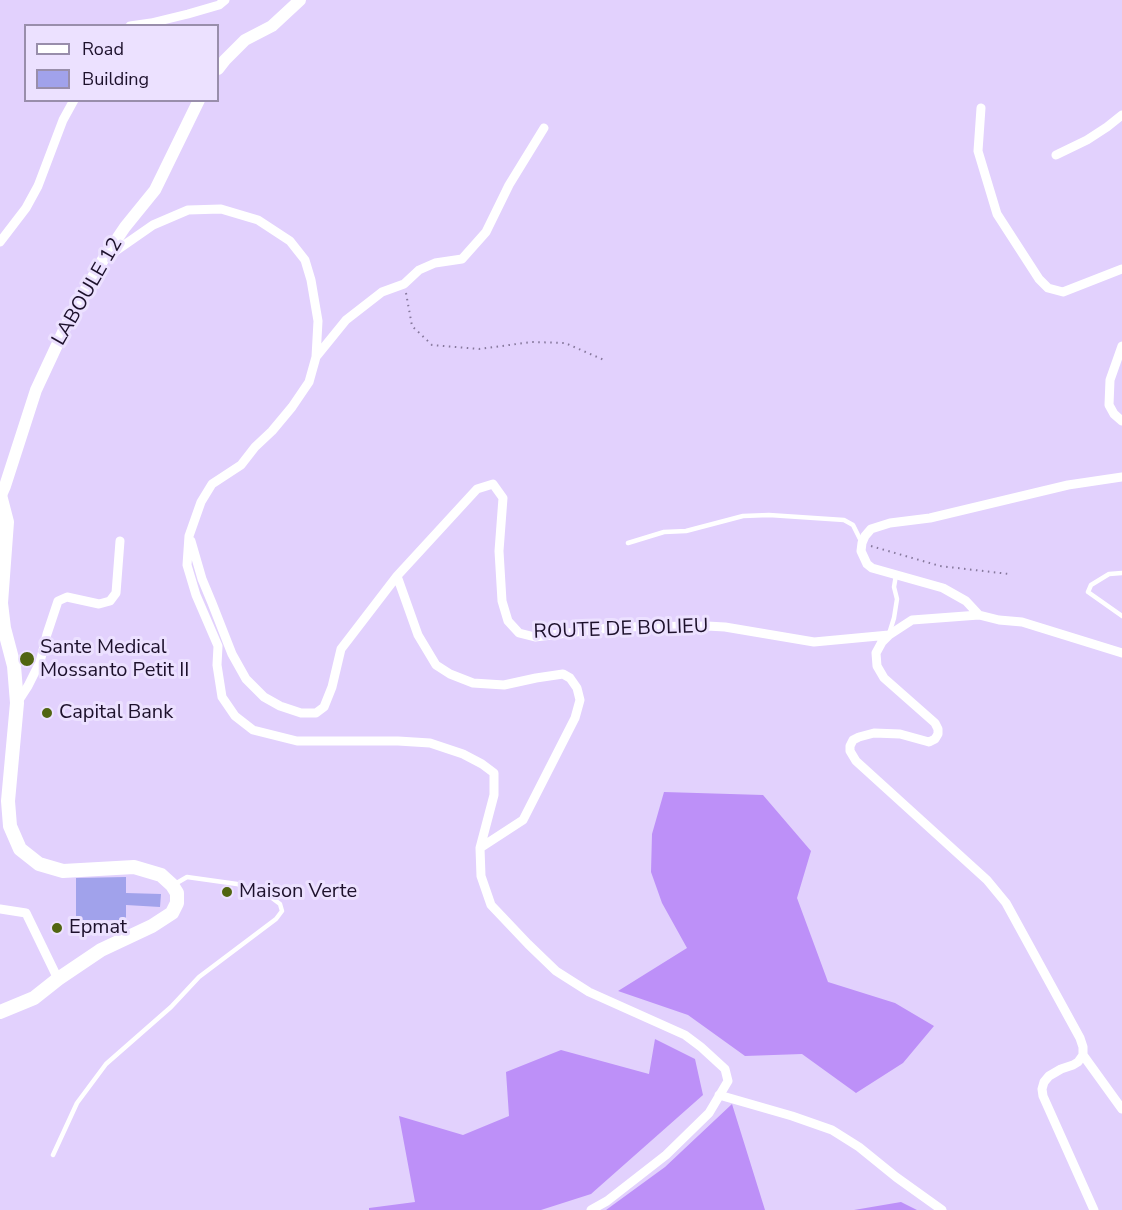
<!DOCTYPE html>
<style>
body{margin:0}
#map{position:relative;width:1122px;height:1210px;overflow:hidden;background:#e2d1fd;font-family:"Nunito Sans",sans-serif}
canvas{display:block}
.legend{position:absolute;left:24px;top:24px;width:195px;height:78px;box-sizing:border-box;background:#ece1ff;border:2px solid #998eab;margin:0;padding:8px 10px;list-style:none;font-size:18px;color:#1d112c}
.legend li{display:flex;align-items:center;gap:12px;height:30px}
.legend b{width:30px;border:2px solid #998eab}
</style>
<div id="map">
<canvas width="1122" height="1210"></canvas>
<ul class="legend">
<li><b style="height:8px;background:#fff"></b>Road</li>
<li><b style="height:16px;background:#a1a2eb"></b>Building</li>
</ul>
</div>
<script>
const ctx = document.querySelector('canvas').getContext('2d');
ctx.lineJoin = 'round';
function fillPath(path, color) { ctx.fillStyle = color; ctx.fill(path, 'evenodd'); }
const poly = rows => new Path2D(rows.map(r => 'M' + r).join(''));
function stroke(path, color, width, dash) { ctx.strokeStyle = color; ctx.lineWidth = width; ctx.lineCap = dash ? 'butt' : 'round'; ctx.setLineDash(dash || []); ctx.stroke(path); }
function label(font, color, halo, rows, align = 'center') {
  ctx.font = font + ' "Nunito Sans",sans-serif'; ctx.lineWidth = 6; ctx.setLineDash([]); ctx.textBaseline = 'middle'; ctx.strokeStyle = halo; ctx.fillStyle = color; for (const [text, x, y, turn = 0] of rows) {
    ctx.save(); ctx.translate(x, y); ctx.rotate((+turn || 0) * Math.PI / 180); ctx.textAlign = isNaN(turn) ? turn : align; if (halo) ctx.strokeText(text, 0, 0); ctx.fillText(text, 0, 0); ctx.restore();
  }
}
fillPath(poly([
 [664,792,763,795,811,851,797,898,828,982,895,1003,934,1026,903,1063,856,1093,802,1054,745,1056,688,1015,618,991,687,948,662,903,651,872,652,834],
 [655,1039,695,1059,703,1095,591,1194,541,1210,369,1210,369,1208,415,1202,399,1116,463,1135,509,1116,506,1072,561,1050,649,1074],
 [732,1104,765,1210,606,1210,665,1167],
 [901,1202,917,1210,854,1210]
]), '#bd90f8');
fillPath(poly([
 [126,877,126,893,161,894,160,907,126,905,126,920,76,920,76,878]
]), '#a1a2eb');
stroke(poly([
 [406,293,412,326,432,345,479,349,532,342,565,343,604,360],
 [871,546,940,566,1009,574]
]), '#86789c', 2, [1.5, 4.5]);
stroke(poly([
 [628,543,664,532,686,531,743,516,769,515,844,520,853,525,862,543],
 [1122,573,1109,574,1091,585,1088,592,1122,616],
 [889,634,894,618,897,599,894,587,896,575],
 [53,1155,77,1103,106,1064,171,1007,199,977,276,919,282,911,280,904,272,898,237,884,187,877,175,884]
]), '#fff', 4.5);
stroke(poly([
 [130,26,151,23,188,14,219,5,225,0],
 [981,108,978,151,997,214,1039,279,1048,288,1063,292,1122,269],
 [1056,155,1087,140,1107,127,1122,115],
 [0,242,26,208,38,186,63,120,74,100],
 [107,257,153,225,188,210,221,209,258,220,290,241,305,260,311,280,318,321,316,357,309,382,292,407,272,431,255,447,241,465,212,484,201,502,189,536,187,565,196,595,218,646,217,665,222,697,235,716,253,730,297,741,398,741,430,743,463,754,482,764,494,773,494,795,480,848,481,876,491,905,528,944,556,971,589,992,685,1035,701,1047,725,1069,728,1081,709,1113,666,1155,607,1201,591,1210],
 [1122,346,1110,380,1109,405,1114,414,1122,421],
 [316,357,346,320,382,292,404,284,419,270,435,263,462,259,486,232,509,185,544,128],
 [191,541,202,579,212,603,232,654,246,679,264,697,280,706,301,713,316,713,324,707,332,687,341,649,397,576,477,489,493,484,503,498,499,551,502,601,508,621,519,633,535,637,617,627,707,626,725,627,814,642,889,635],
 [397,576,418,635,436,665,450,674,473,683,504,685,536,678,563,674,570,678,577,688,580,700,575,718,523,820,480,848],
 [979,615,966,601,943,588,872,568,867,564,861,551,862,543,865,536,871,529,890,523,930,518,1068,485,1122,477],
 [17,703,28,686,40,662,47,634,58,601,67,597,99,604,110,601,116,593,120,541],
 [0,909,26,913,58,979],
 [1083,1055,1122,1109],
 [719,1095,792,1116,832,1130,859,1147,896,1177,942,1210],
 [1094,1210,1043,1096,1042,1089,1044,1082,1049,1076,1061,1069,1073,1065,1078,1062,1083,1055,1083,1047,1080,1038,1006,903,987,880,856,761,850,751,850,746,853,740,859,737,874,733,900,734,929,742,935,739,938,734,938,729,935,723,884,678,877,666,876,653,882,642,889,635,912,620,979,615,999,620,1022,622,1122,653]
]), '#fff', 9);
stroke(poly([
 [218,69,225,60,245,40,272,26,300,0],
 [1,495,5,486,36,390,71,315,104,258,125,227,155,190,199,100]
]), '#fff', 12);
stroke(poly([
 [0,495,7,522,1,603,4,628,14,666,17,703,8,801,10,826,20,849,39,864,63,871,134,867,161,875,172,885,177,893,177,903,172,913,152,926,101,950,58,979,34,998,0,1012]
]), '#fff', 14);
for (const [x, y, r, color] of [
 [27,659,8,"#516511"],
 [47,713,6,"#516511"],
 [227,892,6,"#516511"],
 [57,928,6,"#516511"]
]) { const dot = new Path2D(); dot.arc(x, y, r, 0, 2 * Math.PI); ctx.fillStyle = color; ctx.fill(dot); stroke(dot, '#ece1ff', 2); }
label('20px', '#1d112c', '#ece1ff', [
 ["LABOULE 12",88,292,-60],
 ["ROUTE DE BOLIEU",621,630,-2]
]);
label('20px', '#1d112c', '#ece1ff', [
 ["Sante Medical",40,648],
 ["Mossanto Petit II",40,671],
 ["Capital Bank",59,713],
 ["Maison Verte",239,892],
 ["Epmat",69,928]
], 'left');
</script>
